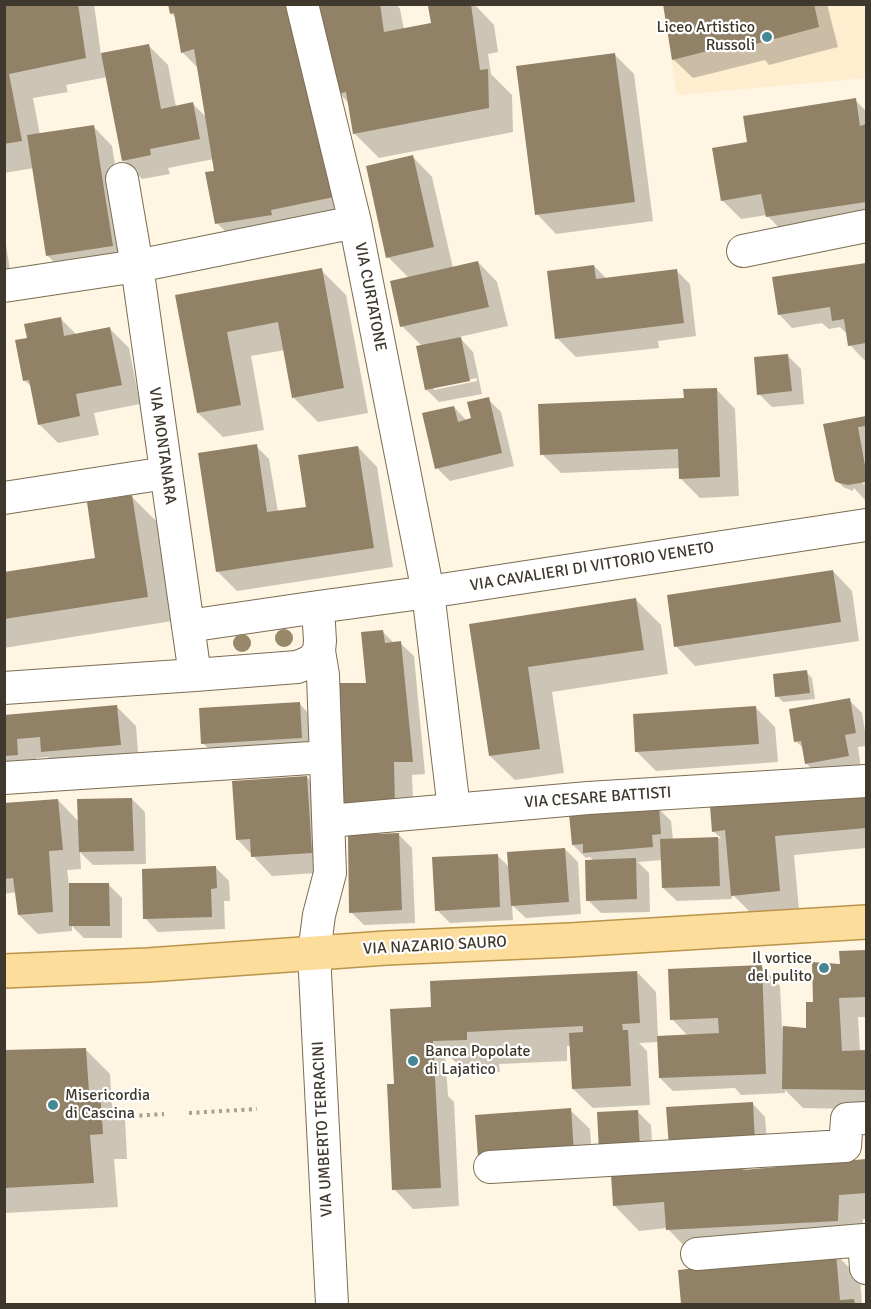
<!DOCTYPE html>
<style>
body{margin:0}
#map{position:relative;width:871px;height:1309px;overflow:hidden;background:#fff5e3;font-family:Signika,sans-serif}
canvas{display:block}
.frame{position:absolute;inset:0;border:6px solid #3f382c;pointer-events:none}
</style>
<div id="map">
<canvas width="871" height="1309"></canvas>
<div class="frame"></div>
</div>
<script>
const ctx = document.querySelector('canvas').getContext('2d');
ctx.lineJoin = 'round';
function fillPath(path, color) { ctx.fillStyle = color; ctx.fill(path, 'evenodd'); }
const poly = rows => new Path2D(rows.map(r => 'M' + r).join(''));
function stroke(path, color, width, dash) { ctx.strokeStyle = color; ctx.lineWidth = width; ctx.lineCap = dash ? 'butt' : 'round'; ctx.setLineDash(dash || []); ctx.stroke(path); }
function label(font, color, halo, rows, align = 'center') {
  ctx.font = font + ' Signika,sans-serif'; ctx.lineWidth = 4.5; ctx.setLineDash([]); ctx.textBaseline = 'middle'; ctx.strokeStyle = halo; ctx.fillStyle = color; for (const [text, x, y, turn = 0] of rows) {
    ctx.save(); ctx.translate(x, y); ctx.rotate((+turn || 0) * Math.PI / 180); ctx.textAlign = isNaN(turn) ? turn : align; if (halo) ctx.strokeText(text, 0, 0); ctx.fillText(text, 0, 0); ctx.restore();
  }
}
fillPath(poly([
 [663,5,863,5,866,15,866,78,677,95]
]), '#feedcf');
fillPath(poly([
 [4,4,94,4,101,55,149,46,168,65,176,107,193,104,207,118,199,69,182,52,176,18,171,13,169,4,347,210,236,242,217,223,216,172,214,159,168,168,170,174,142,179,123,160,107,77,66,85,68,92,33,98,40,135,93,126,112,146,131,265,61,269,48,256,34,168,4,173],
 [320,4,396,4,400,9,404,30,433,25,430,7,445,4,474,4,494,25,498,52,488,54,491,74,512,95,513,132,379,158,354,133,350,104,339,93],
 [664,4,827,4,838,47,769,65,765,60,693,78,673,59],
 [615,55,634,74,653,221,556,234,537,214],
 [855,100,866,111,866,217,781,230,767,215,741,219,722,200,750,144],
 [413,157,432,177,453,268,478,262,497,282,508,326,459,337,473,352,482,394,439,402,426,389,422,346,402,326,409,278,388,257],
 [477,378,477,381,434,390,434,387],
 [4,232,11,277,4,278],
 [866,264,866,362,850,345,848,335,840,327,829,329,822,323,792,328,779,314,774,278],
 [594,266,607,279,677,271,690,284,696,336,658,341,659,348,576,357,557,338],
 [321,270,346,295,368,413,318,422,293,397,285,350,251,356,264,430,223,437,198,413,177,297],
 [60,318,77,335,109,328,129,348,140,404,94,413,99,435,58,443,39,424,32,387,24,380],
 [788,356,801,369,804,404,772,407,759,394],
 [716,389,735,409,739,496,700,498,680,478,680,468,561,473,542,454],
 [488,399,501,412,514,466,450,481,437,468,454,407,467,421,473,419],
 [866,418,866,480,861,481,863,484,866,483,866,501,854,488,853,491,843,487,837,480,825,425],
 [256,446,269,459,278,512,307,508,358,447,377,467,393,567,237,591,218,572],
 [131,496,156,521,172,621,4,648,4,573,97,559],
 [833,571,852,591,859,641,695,666,676,646],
 [636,600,661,625,668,674,552,692,564,773,515,780,490,756,471,625],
 [383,632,394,643,400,643,414,656,425,774,412,775,414,825,364,827,367,684],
 [806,672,812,678,815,699,783,702,777,696],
 [849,700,862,713,866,737,866,746,858,747,861,769,819,776,806,763,804,749,796,741],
 [299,703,312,717,314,750,216,757,203,743],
 [117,707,136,726,139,764,62,771,48,757,36,758,37,774,4,777,4,717],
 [756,708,775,727,778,762,656,771,636,751],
 [307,777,326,797,331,872,272,876,237,839],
 [866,795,866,848,794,855,799,910,752,914,732,894,732,899,677,901,663,888,662,860,638,862,649,873,650,912,601,913,588,900,594,861,590,857,586,858,573,845,658,808,671,821,673,840,721,838,713,831],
 [132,799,145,812,146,864,93,865,80,852,81,869,67,870,69,885,109,885,122,898,122,938,84,938,72,926,72,931,38,934,19,915,17,892,4,894,4,805,58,800,79,822],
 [399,835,412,848,415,923,364,925,351,912],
 [565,849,578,862,581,914,526,918,512,905,513,920,450,923,437,910,497,855,510,868],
 [216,868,229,881,230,901,224,901,225,929,158,932,145,918],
 [866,951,866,1017,858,1017,860,1051,866,1051,866,1103,860,1103,859,1109,803,1108,785,1090,785,1093,741,1095,735,1088,673,1091,660,1078,659,1042,639,1043,647,1051,650,1105,593,1108,573,1089,571,1046,567,1046,567,1061,499,1064,500,1072,468,1074,445,1052,448,1096,454,1102,459,1206,413,1209,394,1189,395,1085,431,1009,637,972,656,992,658,1037,688,1036,672,1019,761,966,780,986,782,1027,807,1030,814,1004,842,965,840,953],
 [85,1049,110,1074,112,1106,125,1118,127,1159,114,1159,118,1207,4,1213,4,1052],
 [752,1103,765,1117,768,1155,668,1109],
 [570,1110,590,1129,593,1171,480,1157],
 [637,1111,651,1125,653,1161,598,1113],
 [866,1160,866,1219,863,1219,862,1245,692,1254,667,1228,639,1231,615,1206,742,1165,748,1171],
 [836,1254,860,1279,862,1304,683,1304,680,1272]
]), '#0003');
fillPath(poly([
 [4,4,78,4,86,58,9,74,22,141,4,144],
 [168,4,295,4,334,197,271,210,272,215,215,224,205,172,214,171,194,49,181,53,174,13,170,14],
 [318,4,380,4,384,32,431,23,428,6,471,4,480,70,488,69,489,108,353,134,346,92,337,94],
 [663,4,814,4,819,27,748,46,747,41,672,60],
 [149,44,161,109,193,102,200,139,150,149,151,155,122,161,101,53],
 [615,53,635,202,535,215,516,66],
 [856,98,860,126,866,124,865,177,866,202,766,217,761,194,721,201,712,148,747,142,743,116],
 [94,125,113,246,46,256,27,135],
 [413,155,434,247,386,258,366,166],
 [478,261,489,307,400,327,390,281],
 [866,263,866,343,848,346,844,319,832,321,830,307,778,315,772,277],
 [594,265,596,279,677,269,684,323,555,339,547,271],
 [322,268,344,388,292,398,278,322,227,332,241,405,197,413,175,295],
 [61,317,64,336,110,327,122,385,76,394,80,416,38,425,29,380,23,381,15,340,27,338,24,324],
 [461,337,470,381,425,390,416,346],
 [788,354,792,391,757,395,754,357],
 [717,388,720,477,679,479,678,449,540,455,538,404,684,398,683,389],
 [489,397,502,453,435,469,422,413,454,406,458,422,471,418,467,402],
 [866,416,866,426,858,427,866,471,866,482,848,485,839,483,835,481,833,473,823,424],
 [257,444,267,512,306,507,298,455,358,446,374,548,216,572,198,453],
 [132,495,148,597,4,619,4,572,95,558,87,502],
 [833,570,841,622,674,647,667,595],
 [636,598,644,650,528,667,540,749,489,756,469,624],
 [383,630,385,643,401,641,413,762,394,762,395,806,344,808,339,683,366,683,361,632],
 [807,670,810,693,775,697,773,674],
 [850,698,856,733,845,735,849,756,805,764,801,741,794,742,789,709],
 [300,702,302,738,201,744,199,708],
 [117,705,121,745,41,752,40,737,17,739,18,755,4,756,4,715],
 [756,706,759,744,635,752,633,714],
 [307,776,312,853,251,857,250,839,236,840,232,781],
 [866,793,866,828,775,836,780,891,731,896,725,830,712,832,710,806],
 [132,798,134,851,79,852,77,799],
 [58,799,63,850,49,851,53,912,18,915,13,878,4,879,4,803],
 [659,807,661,834,652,835,653,847,583,853,583,844,572,845,569,814],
 [399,833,402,910,349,913,348,835],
 [718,837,720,886,662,888,660,839],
 [565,848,569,902,511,906,507,852],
 [498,854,500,907,435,911,432,857],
 [636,858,637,899,586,901,585,860],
 [216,866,217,888,211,889,212,917,143,919,142,869],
 [69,883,109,883,110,926,69,926],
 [866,950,866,997,839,998,842,1051,866,1050,866,1090,782,1089,783,1026,806,1028,806,1002,813,1002,812,962,840,964,839,951],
 [762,965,766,1074,659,1078,657,1036,719,1033,718,1018,670,1020,668,969],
 [637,971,640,1023,622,1024,623,1030,628,1030,631,1086,572,1089,569,1033,583,1032,583,1026,467,1032,467,1040,433,1041,441,1188,392,1190,387,1084,394,1084,390,1009,431,1007,430,981],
 [86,1048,89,1092,100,1092,102,1118,103,1134,90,1135,94,1183,4,1188,4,1050],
 [753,1102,755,1143,669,1147,666,1107],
 [571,1108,574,1152,478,1158,475,1115],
 [638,1110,640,1149,599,1151,597,1112],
 [866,1159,866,1193,839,1195,838,1221,666,1230,664,1202,613,1206,611,1174,742,1163,743,1170],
 [836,1253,840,1300,854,1299,855,1304,681,1304,678,1270]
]), '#918267');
const minor = poly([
 [302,4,355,222,428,592,454,809],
 [122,179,137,266,188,626],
 [743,251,866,226],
 [4,286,137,266,355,222],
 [4,498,166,473],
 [318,607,320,641,319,651,313,660,305,664,297,667,195,675,188,626,318,607,428,592,866,525],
 [319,651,323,675,330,873,319,915,314,953,332,1304],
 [4,688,195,675],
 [4,778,326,757],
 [329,821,588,798,866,781],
 [490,1167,845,1146,847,1119,866,1118],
 [697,1254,864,1240,866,1268]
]);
const major = poly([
 [4,971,148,965,386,948,570,940,866,922]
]);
stroke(minor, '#7b6d52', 34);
stroke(major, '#ba944a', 36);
stroke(poly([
 [189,1113,257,1109],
 [102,1118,164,1114]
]), '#a89f90', 4, [3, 4.5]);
stroke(minor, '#fff', 32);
stroke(major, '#fddd9c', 33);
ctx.fillStyle = '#968868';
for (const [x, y] of [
 [284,638],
 [242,643]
]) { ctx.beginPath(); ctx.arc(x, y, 9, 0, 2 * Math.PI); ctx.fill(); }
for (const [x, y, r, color] of [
 [767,37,6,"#448896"],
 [824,968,6,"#448896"],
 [413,1061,6,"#448896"],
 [53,1105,6,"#448896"]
]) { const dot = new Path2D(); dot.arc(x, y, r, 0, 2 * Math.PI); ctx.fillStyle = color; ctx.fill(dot); stroke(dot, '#fff', 2); }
label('16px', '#3f382c', '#fff', [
 ["Liceo Artistico",755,28],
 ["Russoli",755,46],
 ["Il vortice",812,959],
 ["del pulito",812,977],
 ["Banca Popolate",425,1052,"left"],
 ["di Lajatico",425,1070,"left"],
 ["Misericordia",65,1096,"left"],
 ["di Cascina",65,1114,"left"]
], 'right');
label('16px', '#3f382c', '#fff', [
 ["VIA CURTATONE",370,297,79],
 ["VIA MONTANARA",162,446,82],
 ["VIA CAVALIERI DI VITTORIO VENETO",592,567,-9],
 ["VIA CESARE BATTISTI",598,798,-4],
 ["VIA NAZARIO SAURO",435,946,-3],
 ["VIA UMBERTO TERRACINI",323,1129,-93]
]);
</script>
